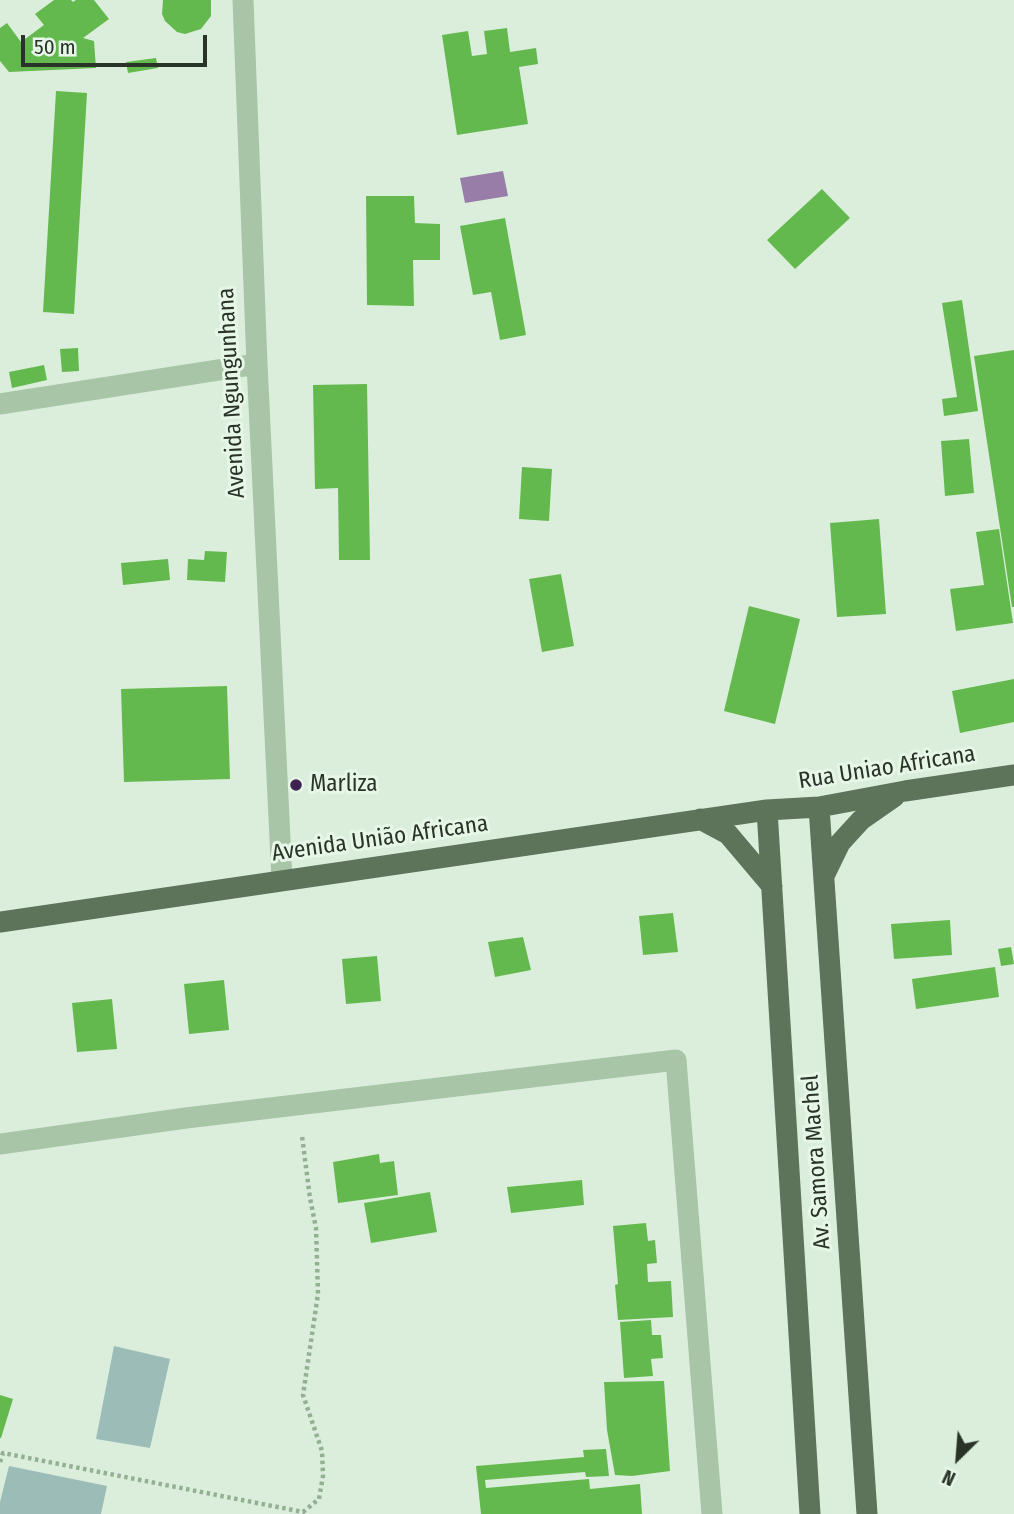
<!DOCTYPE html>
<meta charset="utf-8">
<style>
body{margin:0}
#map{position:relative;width:1014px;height:1514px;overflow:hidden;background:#dbeedc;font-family:"Fira Sans Condensed",sans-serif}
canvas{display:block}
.north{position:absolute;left:923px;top:1423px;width:70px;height:70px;-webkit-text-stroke:5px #e6f7e8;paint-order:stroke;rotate:205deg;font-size:19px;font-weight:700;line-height:28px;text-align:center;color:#293327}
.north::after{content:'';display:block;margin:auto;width:24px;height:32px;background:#293327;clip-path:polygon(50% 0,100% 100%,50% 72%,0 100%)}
.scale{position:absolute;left:21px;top:35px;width:186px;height:32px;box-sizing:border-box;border:4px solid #293327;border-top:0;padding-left:9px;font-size:21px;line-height:24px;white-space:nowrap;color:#293327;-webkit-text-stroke:5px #e6f7e8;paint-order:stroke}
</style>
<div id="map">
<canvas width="1014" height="1514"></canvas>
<div class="north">N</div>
<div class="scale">50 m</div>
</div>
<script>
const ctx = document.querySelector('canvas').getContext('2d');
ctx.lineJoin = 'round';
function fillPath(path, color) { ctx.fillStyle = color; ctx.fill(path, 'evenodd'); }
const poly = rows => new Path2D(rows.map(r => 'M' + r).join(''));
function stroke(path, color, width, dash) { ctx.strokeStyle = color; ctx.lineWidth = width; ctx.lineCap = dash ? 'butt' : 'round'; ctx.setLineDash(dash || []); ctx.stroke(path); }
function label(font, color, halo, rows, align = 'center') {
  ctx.font = font + ' "Fira Sans Condensed",sans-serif'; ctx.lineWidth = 6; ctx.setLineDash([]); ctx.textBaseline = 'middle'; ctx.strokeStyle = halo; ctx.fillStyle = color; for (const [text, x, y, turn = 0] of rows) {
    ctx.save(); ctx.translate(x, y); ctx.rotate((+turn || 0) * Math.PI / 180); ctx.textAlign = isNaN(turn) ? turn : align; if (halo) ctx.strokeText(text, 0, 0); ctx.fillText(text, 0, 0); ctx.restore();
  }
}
fillPath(poly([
 [114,1346,170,1359,150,1448,96,1439],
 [9,1466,107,1486,101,1514,0,1514,0,1502]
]), '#9cbcb8');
fillPath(poly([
 [503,171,508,196,465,203,460,178]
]), '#977da8');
fillPath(poly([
 [54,0,71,0,73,2,76,0,94,0,109,19,83,38,94,41,96,68,9,72,0,61,0,28,7,23,21,42,44,25,35,14],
 [163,0,211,0,211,16,201,29,185,34,177,32,165,21,162,14],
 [507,28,510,52,536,48,538,64,519,67,528,124,457,135,442,35,468,31,472,56,487,54,484,31],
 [156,58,158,68,128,73,126,62],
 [56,91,87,93,74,314,43,312],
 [822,189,850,218,795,269,767,240],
 [366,196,414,196,415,223,440,224,440,260,413,260,414,306,367,305],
 [505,218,526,335,500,340,491,292,473,295,460,226],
 [962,300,978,411,944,416,942,399,957,397,942,303],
 [78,348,79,371,62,372,60,349],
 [1014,350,1014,607,1012,607,974,356],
 [44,365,47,380,12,388,9,372],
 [367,384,370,560,339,560,338,488,315,489,313,385],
 [969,439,974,493,945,496,941,441],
 [522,467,552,469,549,521,519,519],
 [879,519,886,614,837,617,830,523],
 [999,529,1013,623,956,631,950,589,984,585,976,532],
 [205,551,227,552,225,582,187,580,188,559,204,560],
 [168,559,170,580,123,585,121,563],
 [561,574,574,646,542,652,529,579],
 [749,606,800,619,775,724,724,711],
 [1014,679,1014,722,960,733,952,691],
 [227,686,230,779,124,782,121,689],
 [673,913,678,952,643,955,639,916],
 [950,920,952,955,894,959,891,924],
 [523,937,531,970,495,977,488,942],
 [1011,947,1014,964,1001,966,998,949],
 [377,956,381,1001,346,1004,342,959],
 [995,967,999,997,916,1009,912,979],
 [224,980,229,1030,189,1034,184,984],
 [112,999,117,1049,77,1052,72,1003],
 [379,1154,380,1163,394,1161,398,1195,338,1203,333,1162],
 [582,1180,584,1205,511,1213,507,1187],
 [430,1192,437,1232,371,1243,364,1203],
 [646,1223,648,1241,655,1240,657,1263,647,1264,648,1282,671,1281,673,1317,618,1320,615,1285,618,1284,613,1226],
 [651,1320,652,1335,661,1335,663,1358,651,1359,653,1376,624,1378,620,1322],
 [664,1381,670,1471,632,1476,615,1475,607,1430,604,1382],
 [0,1395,13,1399,1,1438,0,1438],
 [606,1449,609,1476,586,1477,585,1472,485,1480,486,1488,589,1479,590,1489,640,1484,642,1514,481,1514,476,1466,584,1457,583,1450]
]), '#64b94e');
stroke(poly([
 [0,1462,3,1453,303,1512,319,1499,323,1476,322,1451,303,1395,318,1294,316,1228,310,1198,302,1136]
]), '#93b192', 4.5, [3.5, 3.5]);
stroke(poly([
 [243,0,257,364,282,880],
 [0,404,257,364],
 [0,1144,186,1118,676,1060,712,1514]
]), '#a8c5a8', 21);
stroke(poly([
 [819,807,867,1514],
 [767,810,810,1514],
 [700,819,728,834,772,886],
 [824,876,840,843,861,820,894,797],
 [0,922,767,810,819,807,905,791,1014,775]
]), '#5d735a', 21);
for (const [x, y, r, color] of [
 [296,785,7,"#3e2150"]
]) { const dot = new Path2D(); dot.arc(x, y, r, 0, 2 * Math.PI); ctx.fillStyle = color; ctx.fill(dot); stroke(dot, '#e6f7e8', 2.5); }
label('23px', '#293327', '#e6f7e8', [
 ["Avenida Ngungunhana",232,393,-93],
 ["Rua Uniao Africana",887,768,-9],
 ["Avenida União Africana",380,839,-8],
 ["Av. Samora Machel",817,1162,-94]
]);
label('23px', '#293327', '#e6f7e8', [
 ["Marliza",310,785]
], 'left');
</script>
